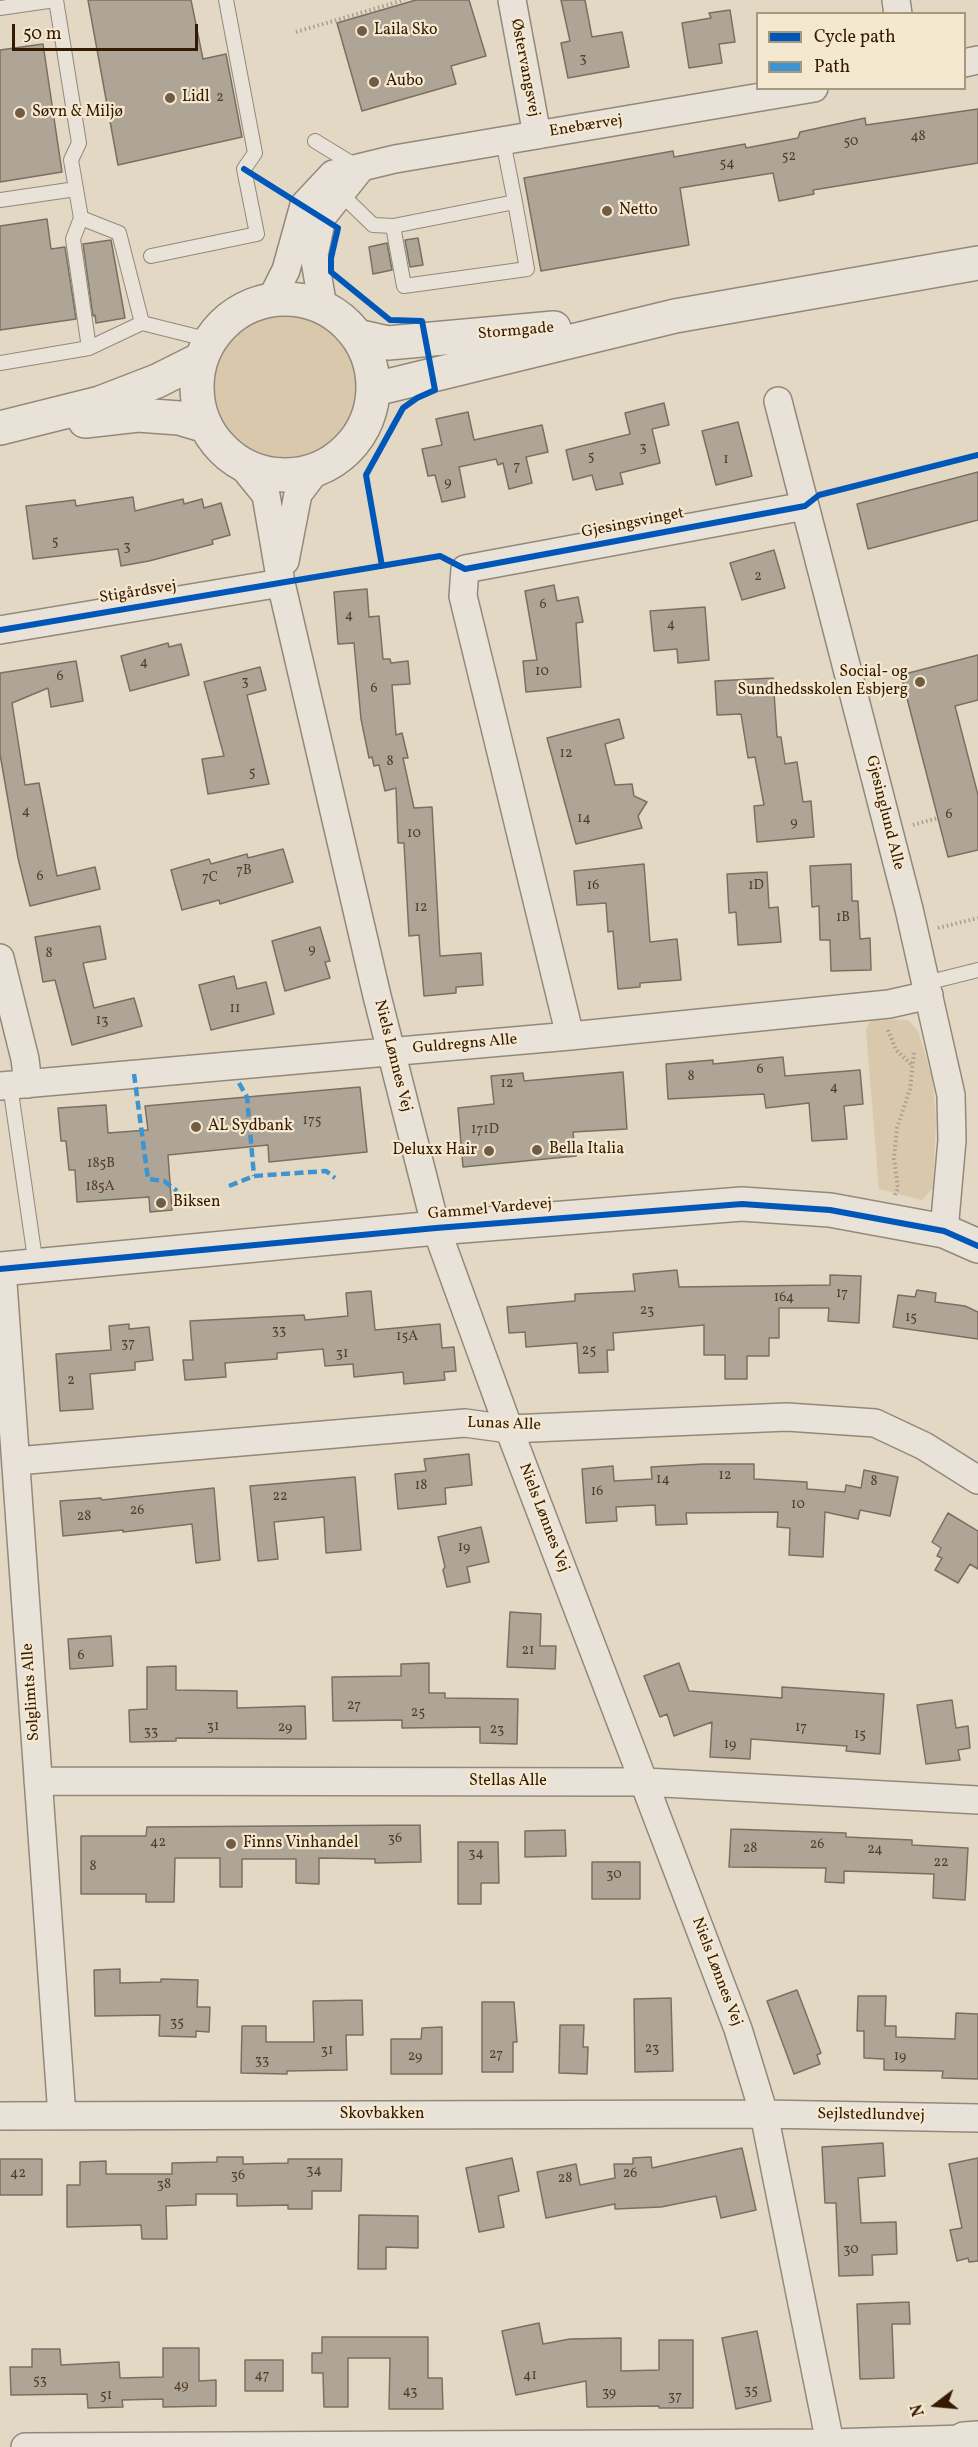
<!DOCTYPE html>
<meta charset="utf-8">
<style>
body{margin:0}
#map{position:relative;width:978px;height:2447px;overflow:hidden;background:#e3d8c3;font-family:Vollkorn,serif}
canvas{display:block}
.legend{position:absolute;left:756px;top:12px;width:210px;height:78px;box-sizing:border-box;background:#f5e8d0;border:2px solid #a8967d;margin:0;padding:8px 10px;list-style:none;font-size:18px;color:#341a00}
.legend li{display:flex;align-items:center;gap:12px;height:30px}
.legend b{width:30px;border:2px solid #a8967d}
.north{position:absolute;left:906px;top:2375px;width:60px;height:60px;-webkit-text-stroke:4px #f5e8d0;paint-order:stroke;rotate:254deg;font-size:16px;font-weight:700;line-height:24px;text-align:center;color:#341a00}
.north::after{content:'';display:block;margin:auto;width:21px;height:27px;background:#341a00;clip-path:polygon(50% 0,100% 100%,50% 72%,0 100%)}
.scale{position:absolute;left:12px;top:24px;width:186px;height:27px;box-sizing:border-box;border:3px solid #341a00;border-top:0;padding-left:8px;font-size:18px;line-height:21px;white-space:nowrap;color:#341a00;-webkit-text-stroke:4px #f5e8d0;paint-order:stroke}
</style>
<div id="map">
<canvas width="978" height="2447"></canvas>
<ul class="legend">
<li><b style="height:8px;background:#0057b8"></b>Cycle path</li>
<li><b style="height:8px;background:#3d94d0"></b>Path</li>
</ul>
<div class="north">N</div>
<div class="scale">50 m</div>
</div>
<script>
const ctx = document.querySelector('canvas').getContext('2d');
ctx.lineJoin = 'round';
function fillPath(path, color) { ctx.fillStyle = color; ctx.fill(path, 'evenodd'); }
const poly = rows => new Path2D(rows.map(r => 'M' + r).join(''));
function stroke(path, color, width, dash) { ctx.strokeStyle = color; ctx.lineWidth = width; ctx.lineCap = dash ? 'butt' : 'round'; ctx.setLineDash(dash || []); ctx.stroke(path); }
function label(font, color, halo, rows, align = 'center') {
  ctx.font = font + ' Vollkorn,serif'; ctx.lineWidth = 4.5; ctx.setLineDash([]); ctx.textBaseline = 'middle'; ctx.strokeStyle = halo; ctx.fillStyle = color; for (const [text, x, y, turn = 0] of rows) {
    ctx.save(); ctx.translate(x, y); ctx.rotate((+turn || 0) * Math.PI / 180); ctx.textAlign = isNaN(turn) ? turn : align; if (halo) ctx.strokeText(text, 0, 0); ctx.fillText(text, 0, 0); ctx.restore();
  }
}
fillPath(poly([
 '210 387a73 73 0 1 1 146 0a73 73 0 1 1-146 0Z',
 [871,1019,908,1020,918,1031,932,1077,936,1119,933,1188,922,1200,879,1189,866,1030]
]), '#d9c8ab');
const building = poly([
 [88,0,191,0,203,59,226,54,242,137,118,165,88,0],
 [416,0,469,0,486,56,451,66,456,84,362,111,337,23,416,0],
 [561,0,585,0,592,37,622,32,629,67,568,78,561,43,570,41,561,0],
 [730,10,735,42,719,44,722,63,689,68,682,23,711,18,709,13,730,10],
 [43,44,62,172,0,182,0,50,43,44],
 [978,109,978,163,813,190,814,194,779,201,773,173,680,188,689,245,541,271,524,178,673,151,674,157,745,144,746,148,798,138,800,132,865,118,866,125,978,109],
 [47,219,51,249,65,247,76,319,0,330,0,226,47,219],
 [418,238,423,265,410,267,405,240,418,238],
 [111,240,125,318,96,323,95,315,93,316,83,244,111,240],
 [387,243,392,270,373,274,369,247,387,243],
 [664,403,669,425,652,429,660,463,620,473,623,484,596,490,592,475,573,480,566,450,630,434,625,413,664,403],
 [468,412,474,440,542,425,548,452,526,457,532,483,509,489,503,463,498,465,496,459,459,467,465,497,442,502,435,475,428,476,422,449,442,445,436,419,468,412],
 [738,422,752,476,716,485,702,431,738,422],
 [978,472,978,520,868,549,857,504,978,472],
 [133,497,135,511,183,499,184,504,202,499,204,508,221,503,230,535,212,540,213,544,149,561,121,566,118,549,33,559,26,506,75,500,76,506,133,497],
 [774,550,785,588,742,600,730,563,774,550],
 [554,585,557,601,578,597,583,622,576,623,581,687,526,692,523,661,537,660,525,591,554,585],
 [367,589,369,617,379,616,383,659,390,659,391,663,408,661,410,684,392,685,396,735,402,733,408,758,403,758,414,808,432,807,440,956,481,953,483,985,456,987,456,993,424,996,419,935,409,936,404,843,398,843,396,788,385,791,379,765,374,766,372,757,369,758,361,719,354,643,338,644,334,592,367,589],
 [705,607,709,660,678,663,677,649,654,651,650,611,705,607],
 [168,643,169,647,181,644,189,675,130,691,121,656,168,643],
 [978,655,978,700,955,706,978,795,978,850,948,857,901,675,978,655],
 [76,661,83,701,51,707,48,688,12,703,25,785,39,783,57,876,95,867,100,889,30,906,18,858,0,754,0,673,76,661],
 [260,667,266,690,247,695,269,784,208,794,202,759,224,756,204,682,260,667],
 [773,678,777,737,781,737,785,764,797,762,803,802,811,801,814,837,757,842,754,806,764,805,755,757,748,758,741,714,717,715,715,681,773,678],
 [619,719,624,738,605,744,615,785,632,784,634,796,647,802,638,816,642,828,576,844,547,738,619,719],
 [283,849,293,882,220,904,219,900,182,910,171,870,209,859,211,864,247,854,248,858,283,849],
 [644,864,650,942,677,939,681,980,640,983,640,987,618,989,613,931,608,932,606,903,577,905,574,871,644,864],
 [851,864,852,901,858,901,860,939,870,938,871,970,831,971,830,940,820,940,819,906,812,907,810,866,851,864],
 [767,872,769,908,778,907,781,942,738,945,736,912,729,913,727,874,767,872],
 [100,926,106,959,83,963,94,1008,134,998,142,1026,72,1045,55,980,43,982,35,937,100,926],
 [320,927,330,961,325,962,330,978,285,991,272,941,320,927],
 [234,976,237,989,266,982,274,1014,211,1030,199,985,234,976],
 [783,1057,785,1076,860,1070,863,1104,844,1106,847,1139,812,1141,809,1103,766,1108,764,1094,668,1099,666,1064,713,1060,713,1064,783,1057],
 [623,1072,627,1129,573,1132,576,1156,463,1167,458,1108,494,1104,491,1076,523,1073,524,1081,623,1072],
 [360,1087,367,1152,269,1162,268,1145,168,1155,172,1210,150,1212,149,1197,77,1202,75,1170,69,1170,66,1141,61,1141,58,1108,106,1105,108,1133,148,1130,145,1106,360,1087],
 [677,1270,679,1287,830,1285,830,1275,861,1276,859,1323,828,1321,829,1308,779,1308,779,1338,769,1338,769,1356,747,1356,747,1379,725,1379,725,1355,704,1355,704,1325,613,1333,614,1350,607,1350,608,1372,579,1373,577,1343,526,1347,525,1332,509,1333,507,1307,575,1301,575,1294,635,1291,633,1274,677,1270],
 [917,1290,936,1293,935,1302,965,1306,978,1312,978,1339,893,1327,898,1295,915,1297,917,1290],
 [371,1291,375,1330,440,1324,442,1348,454,1347,456,1371,444,1372,445,1380,404,1384,403,1372,354,1377,353,1364,325,1366,323,1349,277,1353,277,1359,225,1363,226,1377,185,1380,183,1360,193,1360,190,1321,304,1315,305,1320,348,1316,346,1293,371,1291],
 [129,1324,129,1329,149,1327,153,1360,135,1362,135,1370,90,1374,93,1409,60,1411,56,1354,111,1350,109,1326,129,1324],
 [469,1454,472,1485,445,1488,446,1504,398,1509,395,1474,426,1471,424,1459,469,1454],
 [704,1464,754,1464,754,1479,807,1482,807,1489,845,1492,846,1485,861,1488,864,1470,898,1477,890,1516,860,1510,858,1519,825,1512,823,1557,789,1555,790,1528,777,1527,778,1512,686,1513,687,1524,656,1525,655,1505,616,1507,617,1521,586,1523,582,1469,613,1466,614,1481,652,1479,651,1467,704,1464],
 [355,1477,361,1550,326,1553,324,1517,274,1522,278,1559,258,1561,250,1486,355,1477],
 [214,1488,220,1560,196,1563,192,1524,123,1532,123,1530,63,1536,60,1501,101,1498,102,1500,214,1488],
 [948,1513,978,1531,978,1569,970,1564,958,1583,935,1570,942,1558,937,1556,941,1548,932,1542,948,1513],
 [481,1527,489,1562,467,1567,470,1582,447,1587,443,1570,445,1567,438,1537,481,1527],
 [510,1612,541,1614,540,1646,556,1646,555,1669,507,1667,510,1612],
 [111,1636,113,1666,70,1669,68,1639,111,1636],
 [429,1663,429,1693,445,1693,445,1698,518,1699,517,1744,480,1743,480,1727,402,1728,402,1720,333,1721,332,1677,401,1676,401,1664,429,1663],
 [679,1663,689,1691,782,1698,782,1687,884,1694,880,1754,846,1751,847,1746,751,1739,750,1759,710,1757,712,1722,674,1736,667,1714,660,1717,644,1676,679,1663],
 [176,1666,176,1690,237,1691,237,1708,305,1706,306,1739,176,1738,176,1741,130,1742,129,1710,147,1709,147,1667,176,1666],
 [952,1700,956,1728,968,1726,970,1748,958,1750,960,1760,926,1764,917,1705,952,1700],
 [420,1825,421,1862,375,1863,375,1859,319,1858,319,1884,296,1883,296,1859,242,1859,242,1887,220,1887,220,1858,175,1858,174,1902,146,1902,146,1894,81,1894,81,1836,146,1836,147,1827,420,1825],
 [731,1829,846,1833,846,1837,912,1840,912,1845,968,1848,965,1900,933,1898,934,1874,844,1871,844,1883,825,1882,826,1868,729,1867,731,1829],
 [565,1830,566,1856,525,1857,525,1831,565,1830],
 [458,1842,498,1842,499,1883,481,1883,481,1904,458,1904,458,1842],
 [592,1862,640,1862,640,1899,592,1899,592,1862],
 [120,1969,120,1983,161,1982,161,1979,198,1980,197,2007,210,2007,209,2032,196,2031,196,2037,159,2036,160,2015,95,2016,94,1970,120,1969],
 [797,1990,821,2053,817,2055,820,2064,794,2074,767,2001,797,1990],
 [858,1996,886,1996,885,2026,896,2026,896,2037,955,2039,956,2013,978,2014,978,2079,942,2078,943,2071,884,2070,884,2059,864,2058,864,2031,857,2031,858,1996],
 [671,1998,673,2071,635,2072,634,1999,671,1998],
 [362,2000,363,2035,346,2035,347,2070,287,2071,287,2074,241,2073,242,2026,266,2026,266,2042,314,2042,313,2001,362,2000],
 [482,2002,514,2002,517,2042,513,2042,513,2072,482,2072,482,2002],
 [560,2025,584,2025,583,2047,588,2047,587,2074,559,2073,560,2025],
 [442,2027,442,2074,391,2074,391,2039,421,2039,422,2028,442,2027],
 [883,2143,885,2176,858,2178,861,2223,896,2222,897,2254,872,2255,873,2275,839,2276,836,2203,825,2203,822,2147,883,2143],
 [742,2148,756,2210,721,2218,716,2196,661,2207,615,2209,615,2204,546,2218,537,2172,576,2164,580,2185,615,2178,614,2164,633,2164,633,2158,651,2157,652,2168,742,2148],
 [217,2157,243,2157,243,2164,288,2163,288,2159,342,2159,341,2191,312,2191,312,2209,288,2209,288,2205,237,2206,237,2194,196,2194,196,2205,166,2206,167,2239,142,2239,141,2225,67,2227,67,2185,80,2185,80,2162,106,2161,106,2174,172,2174,172,2163,217,2162,217,2157],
 [512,2158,519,2191,498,2196,504,2227,479,2232,466,2168,512,2158],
 [978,2158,978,2261,969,2262,968,2258,957,2261,950,2230,962,2228,949,2164,978,2158],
 [0,2159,42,2159,42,2195,0,2195,0,2159],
 [359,2215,418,2216,418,2248,386,2247,386,2269,358,2269,359,2215],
 [909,2302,910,2324,892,2324,894,2378,860,2379,857,2304,909,2302],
 [539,2323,543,2344,570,2339,621,2338,621,2371,659,2370,659,2340,693,2340,693,2408,659,2408,659,2406,587,2407,586,2381,516,2395,502,2331,539,2323],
 [757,2331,771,2401,736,2409,722,2338,757,2331],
 [322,2337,428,2337,428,2378,442,2378,443,2409,389,2409,390,2358,348,2358,348,2407,324,2407,323,2373,312,2373,312,2353,322,2353,322,2337],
 [163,2348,199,2348,199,2381,216,2380,216,2406,163,2407,163,2399,122,2400,123,2407,88,2408,87,2394,11,2395,10,2367,32,2367,32,2349,60,2349,61,2365,119,2362,120,2378,163,2377,163,2348],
 [245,2360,283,2360,283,2391,245,2391,245,2360]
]);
fillPath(building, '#afa596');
stroke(building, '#797061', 1.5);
const service = poly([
 [56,0,79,143,71,160,81,218,119,233,142,323,210,340],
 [0,8,55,0],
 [315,141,356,166],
 [503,141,515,202,527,269,404,286,393,226,515,202],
 [341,194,373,225,393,226],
 [0,200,76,189],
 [81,218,73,239,89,348,142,323],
 [151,256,257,234,244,169,255,153,226,0],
 [0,363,89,348],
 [926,983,978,970],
 [10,1085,36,1266]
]);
const minor = poly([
 [512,0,537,135],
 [896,0,898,14],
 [964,63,978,60],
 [271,300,286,270,304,205,333,174,395,159,814,88],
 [323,307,314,255,322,217,360,169],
 [778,401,909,909,951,1095,952,1140,944,1231],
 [240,463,266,495,281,583,377,996,436,1228,509,1429,738,2029,764,2114,830,2443],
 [285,561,298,494,317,469],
 [0,630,281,583],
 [0,958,25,1059,28,1084],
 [570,1036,463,596,465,569,805,506],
 [0,1086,570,1036,889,1004,929,995],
 [2,1269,62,2116],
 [16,1461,465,1423,509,1429,787,1417,875,1423,924,1446,978,1480],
 [38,1781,645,1782,978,1800],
 [0,2116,764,2114,978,2118],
 [25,2447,830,2443,964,2439]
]);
const tertiary = poly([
 '197 387a88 88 0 1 1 176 0a88 88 0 1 1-176 0Z',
 [357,336,388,343,554,328],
 [375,389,675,316,978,263],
 [85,421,138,415,179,418,206,426],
 [0,428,100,403,157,381,201,359],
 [0,1269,436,1228,742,1204,830,1210,944,1231,978,1246],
 [964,2447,964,2439,978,2438]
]);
stroke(service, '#93897a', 16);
stroke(minor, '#93897a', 30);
stroke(tertiary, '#93897a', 36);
stroke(poly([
 [296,32,404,0],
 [913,825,938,818],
 [938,928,978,918],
 [888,1030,896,1050,912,1065],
 [895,1195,898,1188,894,1159,897,1128,910,1089,914,1053]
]), '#a59e93', 4, [1.5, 3]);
stroke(service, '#e8e2d8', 14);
stroke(minor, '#e8e2d8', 27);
stroke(tertiary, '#e8e2d8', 33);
stroke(poly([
 [134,1074,148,1179,164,1181,177,1191],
 [239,1083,247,1097,254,1176],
 [229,1186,254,1176,326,1171,335,1178]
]), '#3d94d0', 4.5, [9, 4.5]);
stroke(poly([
 [244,169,338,228,331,258,331,272,390,320,422,321,435,390,417,398,403,408,366,475,382,566],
 [0,630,440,556,465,569,805,506,819,495,978,455],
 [0,1269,436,1228,742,1204,830,1210,944,1231,978,1246]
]), '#0057b8', 6);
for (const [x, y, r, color] of [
 [362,31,6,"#715c44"],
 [374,82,6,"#715c44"],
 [170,98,6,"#715c44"],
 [20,113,6,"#715c44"],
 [607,211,6,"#715c44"],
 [920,682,6,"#715c44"],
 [196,1127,6,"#715c44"],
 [537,1150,6,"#715c44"],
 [489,1151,6,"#715c44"],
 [161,1203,6,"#715c44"],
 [231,1844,6,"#715c44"]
]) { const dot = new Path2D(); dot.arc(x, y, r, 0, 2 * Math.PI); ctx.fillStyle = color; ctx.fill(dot); stroke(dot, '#f5e8d0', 2); }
label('14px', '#533d26', null, [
 ["3",583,59],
 ["2",220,98],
 ["48",918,137],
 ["50",851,142],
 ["52",789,157],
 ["54",727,164],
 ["3",643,448],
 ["5",591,457],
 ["1",726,460],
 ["7",517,467],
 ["9",448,483],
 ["5",55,542],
 ["3",127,547],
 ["2",758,577],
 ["6",543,605],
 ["4",349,616],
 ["4",671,625],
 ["4",144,663],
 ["10",542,672],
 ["6",60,677],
 ["3",245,682],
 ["6",374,689],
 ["12",566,754],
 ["8",390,762],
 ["5",252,773],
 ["4",26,812],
 ["6",949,815],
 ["14",584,819],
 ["9",794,823],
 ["10",414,834],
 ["7B",244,871],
 ["6",40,877],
 ["7C",210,878],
 ["16",593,886],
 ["1D",756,886],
 ["12",421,908],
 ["1B",843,918],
 ["9",312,950],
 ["8",49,954],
 ["11",235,1009],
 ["13",102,1021],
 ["6",760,1070],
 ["8",691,1077],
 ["12",507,1084],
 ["4",834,1088],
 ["175",312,1121],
 ["171D",485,1130],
 ["185B",101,1164],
 ["185A",100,1187],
 ["17",842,1294],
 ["164",784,1298],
 ["23",647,1311],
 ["15",911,1318],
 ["33",279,1331],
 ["15A",407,1337],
 ["37",128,1344],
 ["25",589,1351],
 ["31",342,1354],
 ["2",71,1381],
 ["12",725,1476],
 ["14",663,1480],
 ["8",874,1482],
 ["18",421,1486],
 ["16",597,1492],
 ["22",280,1497],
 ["10",798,1505],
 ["26",137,1511],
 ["28",84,1517],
 ["19",464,1548],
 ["21",528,1651],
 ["6",81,1656],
 ["27",354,1706],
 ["25",418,1713],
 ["31",213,1727],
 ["29",285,1728],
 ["17",801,1728],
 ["23",497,1730],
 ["33",151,1732],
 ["15",860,1735],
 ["19",730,1745],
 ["36",395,1839],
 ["42",158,1843],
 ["26",817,1845],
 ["28",750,1849],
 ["24",875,1850],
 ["34",476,1854],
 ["22",941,1863],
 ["8",93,1867],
 ["30",614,1875],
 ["35",177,2023],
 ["23",652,2049],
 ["31",327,2051],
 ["27",496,2055],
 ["29",415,2057],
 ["19",900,2057],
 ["33",262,2061],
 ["34",314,2171],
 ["42",18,2174],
 ["26",630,2174],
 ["36",238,2176],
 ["28",565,2179],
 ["38",164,2185],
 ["30",851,2250],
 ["47",262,2376],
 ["41",530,2376],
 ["53",40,2381],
 ["49",181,2386],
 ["35",751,2391],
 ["43",410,2392],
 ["39",609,2393],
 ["51",106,2396],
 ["37",675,2397]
]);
label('16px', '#341a00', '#f5e8d0', [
 ["Laila Sko",374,31],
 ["Aubo",386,82],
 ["Lidl",182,98],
 ["Søvn & Miljø",32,113],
 ["Netto",619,211],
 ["Social- og",908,673,"right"],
 ["Sundhedsskolen Esbjerg",908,691,"right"],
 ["AL Sydbank",208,1127],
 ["Bella Italia",549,1150],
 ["Deluxx Hair",477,1151,"right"],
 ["Biksen",173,1203],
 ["Finns Vinhandel",243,1844]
], 'left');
label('16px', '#341a00', '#f5e8d0', [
 ["Østervangsvej",524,68,79],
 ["Enebærvej",586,127,-9],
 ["Stormgade",516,332,-5],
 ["Gjesingsvinget",633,524,-11],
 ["Stigårdsvej",138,593,-9],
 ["Gjesinglund Alle",884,813,76],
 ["Guldregns Alle",465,1045,-5],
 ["Niels Lønnes Vej",392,1056,76],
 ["Gammel Vardevej",490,1210,-5],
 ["Lunas Alle",504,1425,2],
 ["Niels Lønnes Vej",543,1518,69],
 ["Solglimts Alle",32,1692,-94],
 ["Stellas Alle",508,1782],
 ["Niels Lønnes Vej",716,1972,69],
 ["Skovbakken",382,2115],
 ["Sejlstedlundvej",871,2116,1]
]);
</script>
